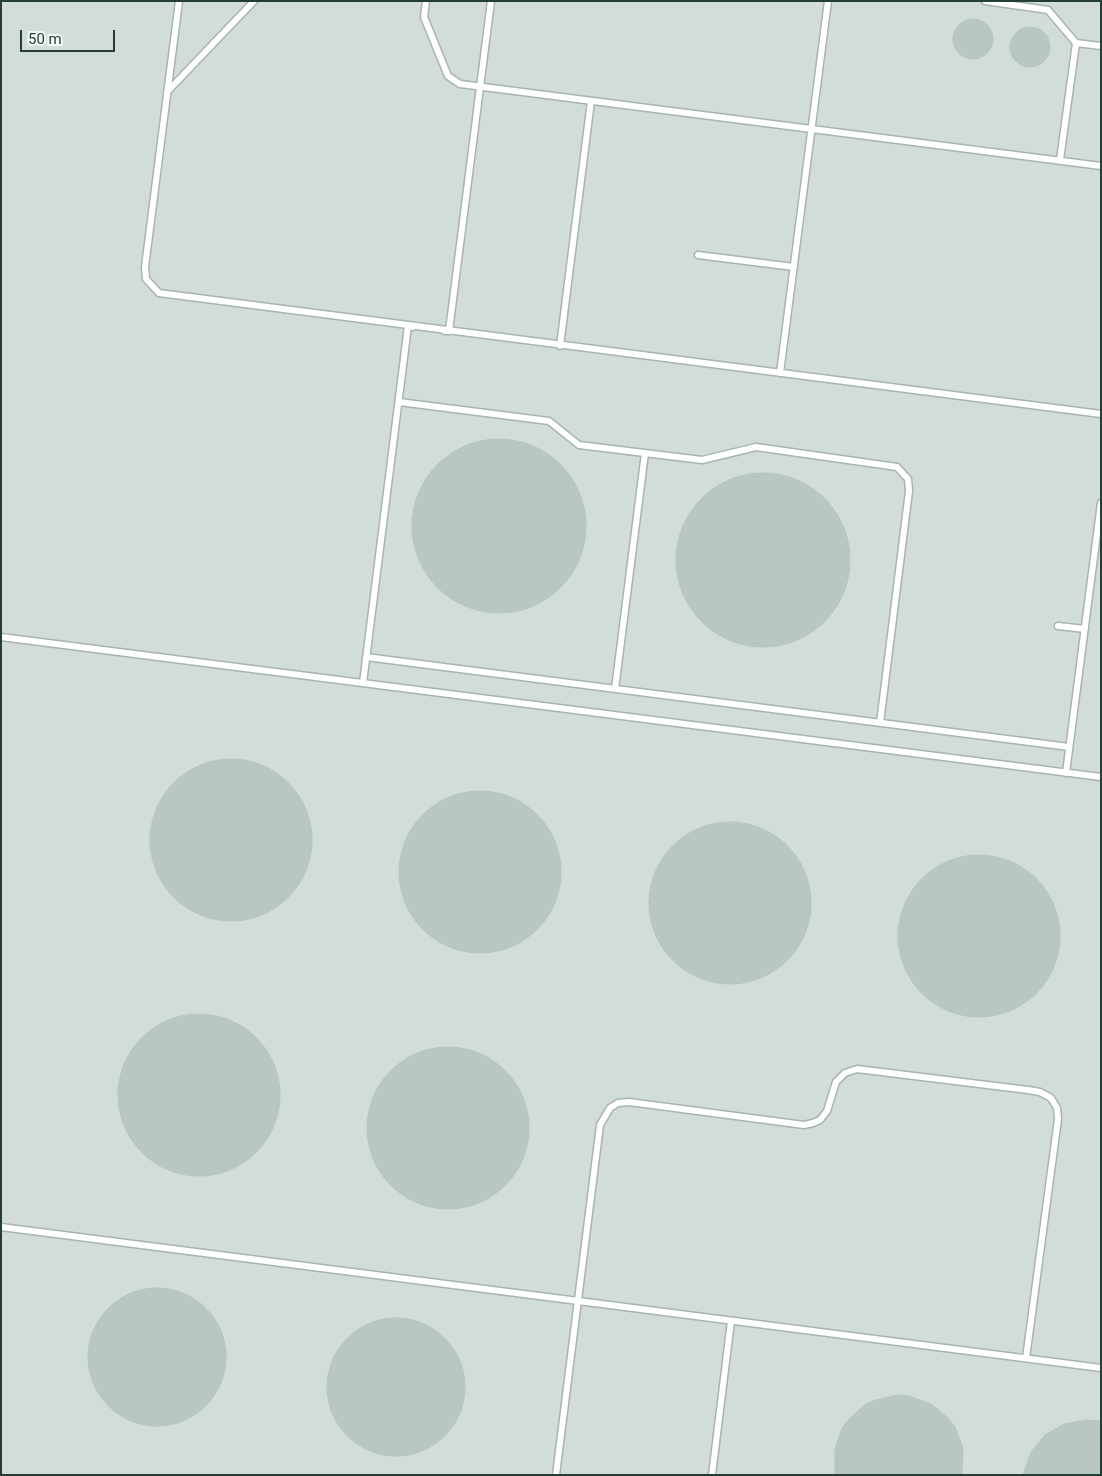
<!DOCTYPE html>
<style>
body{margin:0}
#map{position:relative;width:1102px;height:1476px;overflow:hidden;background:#e4ece9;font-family:Roboto,sans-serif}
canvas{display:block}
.frame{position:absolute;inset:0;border:2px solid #243d36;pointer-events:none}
.scale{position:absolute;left:20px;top:30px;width:95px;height:22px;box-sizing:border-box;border:2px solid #243d36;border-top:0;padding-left:6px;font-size:15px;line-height:18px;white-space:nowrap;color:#243d36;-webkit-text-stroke:4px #f4f9f7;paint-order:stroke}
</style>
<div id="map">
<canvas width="1102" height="1476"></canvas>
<div class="frame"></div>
<div class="scale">50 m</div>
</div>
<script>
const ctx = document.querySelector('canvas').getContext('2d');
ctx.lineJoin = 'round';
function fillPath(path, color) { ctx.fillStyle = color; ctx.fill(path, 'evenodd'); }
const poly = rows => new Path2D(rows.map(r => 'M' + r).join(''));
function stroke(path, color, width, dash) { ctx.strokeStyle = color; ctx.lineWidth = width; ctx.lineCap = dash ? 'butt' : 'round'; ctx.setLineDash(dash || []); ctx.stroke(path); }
fillPath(poly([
 [1,1,1101,1,1101,1475,1,1475]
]), '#d2dcd8');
const building = poly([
 '953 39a20 20 0 1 1 40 0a20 20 0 1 1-40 0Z',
 '1010 47a20 20 0 1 1 40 0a20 20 0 1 1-40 0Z',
 '412 526a87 87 0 1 1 174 0a87 87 0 1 1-174 0Z',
 '676 560a87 87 0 1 1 174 0a87 87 0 1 1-174 0Z',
 '150 840a81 81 0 1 1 162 0a81 81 0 1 1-162 0Z',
 '399 872a81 81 0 1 1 162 0a81 81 0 1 1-162 0Z',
 '649 903a81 81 0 1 1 162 0a81 81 0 1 1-162 0Z',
 '898 936a81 81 0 1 1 162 0a81 81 0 1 1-162 0Z',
 '118 1095a81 81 0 1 1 162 0a81 81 0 1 1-162 0Z',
 '367 1128a81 81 0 1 1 162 0a81 81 0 1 1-162 0Z',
 '88 1357a69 69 0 1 1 138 0a69 69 0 1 1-138 0Z',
 '327 1387a69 69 0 1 1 138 0a69 69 0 1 1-138 0Z',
 [898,1395,909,1396,931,1404,948,1418,955,1427,963,1448,962,1475,835,1475,835,1449,842,1428,849,1419,866,1404,876,1400,898,1395],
 [1086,1420,1101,1421,1101,1475,1023,1475,1031,1452,1045,1435,1064,1424,1086,1420]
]);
fillPath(building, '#b9c7c2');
stroke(building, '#b6c6bf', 1);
const lane = poly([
 [179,1,145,267,146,279,159,293,1101,414],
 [426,1,424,17,448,76,460,84,1101,166],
 [985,1,1048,10,1076,43,1101,46],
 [167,92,254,1],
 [1060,160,1076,43],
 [698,255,794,267],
 [445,331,449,331,491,1],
 [560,346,591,101],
 [780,373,828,1],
 [399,402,549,421,579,445,702,460,756,447,897,467,908,479,909,491,880,723],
 [1058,626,1085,629],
 [1,637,1101,777],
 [366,657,1069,747],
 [363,683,408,326,413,327],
 [615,689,645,453],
 [1066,773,1101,503],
 [1,1227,1101,1368],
 [556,1475,600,1125,610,1108,618,1103,629,1102,804,1125,813,1123,820,1120,827,1111,836,1082,845,1073,857,1069,1028,1090,1040,1092,1051,1098,1057,1108,1058,1119,1026,1358],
 [712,1475,731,1321]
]);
stroke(lane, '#a7b4b0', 9);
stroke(lane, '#fff', 6);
</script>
